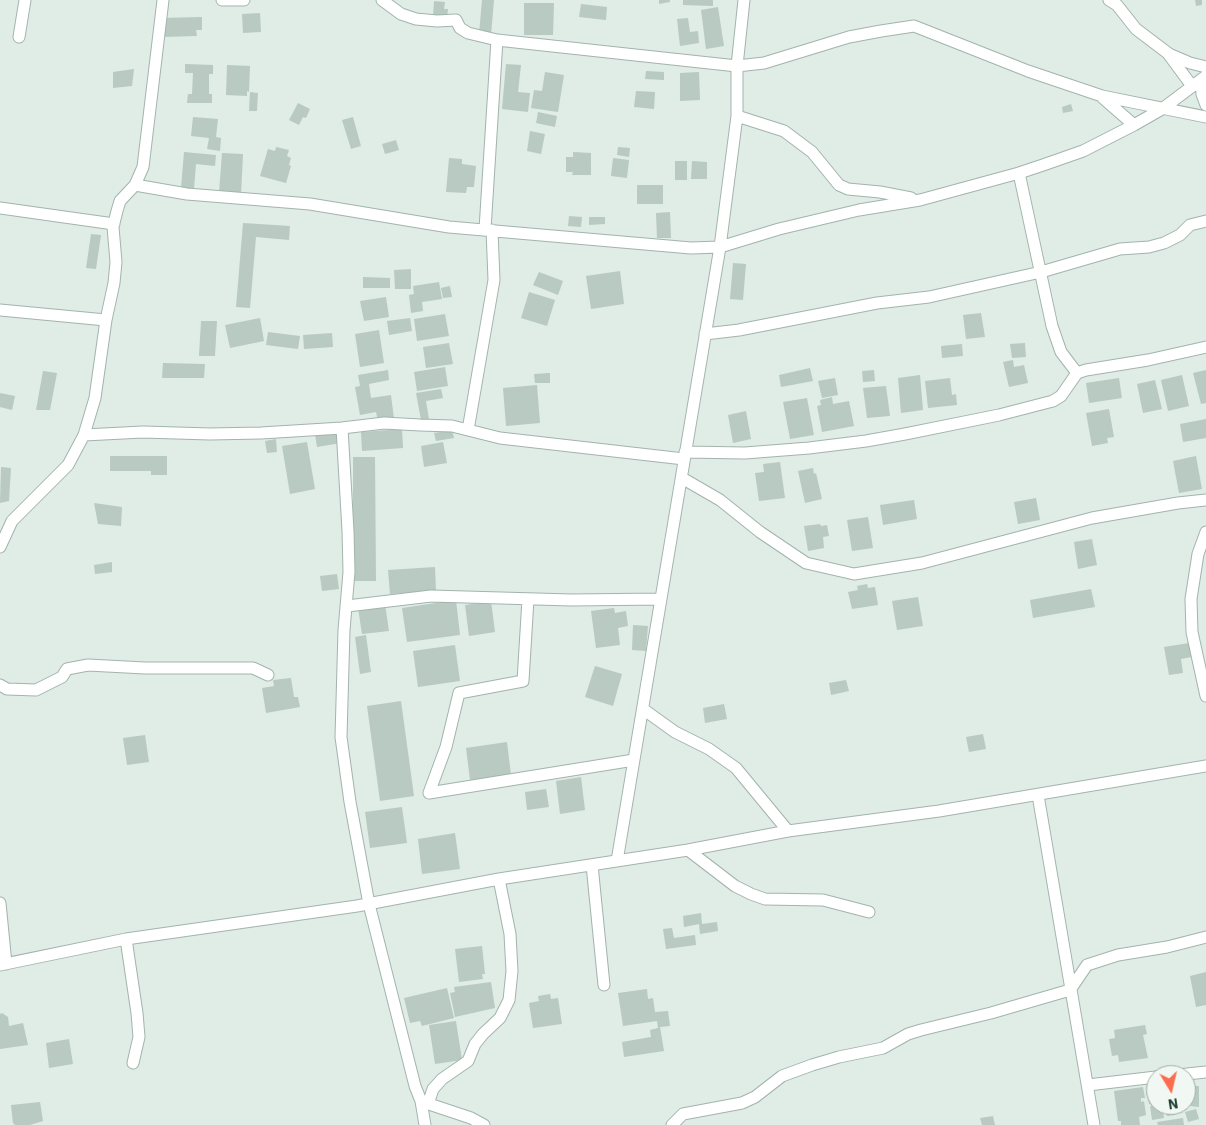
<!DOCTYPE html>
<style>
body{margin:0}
#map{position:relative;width:1206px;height:1125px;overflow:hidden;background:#e0ece6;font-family:"IBM Plex Sans",sans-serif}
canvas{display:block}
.north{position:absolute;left:1146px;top:1065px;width:50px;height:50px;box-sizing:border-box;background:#f1f8f4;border:1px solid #9daea7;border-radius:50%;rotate:171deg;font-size:14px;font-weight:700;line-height:20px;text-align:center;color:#1f3e33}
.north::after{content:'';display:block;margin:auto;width:18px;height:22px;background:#fc6c4e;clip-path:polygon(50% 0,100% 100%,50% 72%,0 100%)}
</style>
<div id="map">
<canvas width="1206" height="1125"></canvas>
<div class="north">N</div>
</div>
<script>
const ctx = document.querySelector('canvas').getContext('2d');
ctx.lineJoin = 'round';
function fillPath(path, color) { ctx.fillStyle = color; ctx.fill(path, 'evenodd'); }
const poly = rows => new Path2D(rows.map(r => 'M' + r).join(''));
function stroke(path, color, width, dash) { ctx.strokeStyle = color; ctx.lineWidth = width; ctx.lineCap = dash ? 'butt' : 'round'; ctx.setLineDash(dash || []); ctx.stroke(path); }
fillPath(poly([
 [482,0,494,0,491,35,479,34],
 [659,0,670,0,670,2,659,4],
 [683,0,713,0,713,6,683,5],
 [1195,0,1202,0,1202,5,1196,6],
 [434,1,445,2,444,9,448,9,447,18,433,17],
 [524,3,554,3,553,35,524,35],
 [581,4,607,7,606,20,579,17],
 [718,7,724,46,706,49,701,10],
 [260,13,261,32,243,33,242,14],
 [202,17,202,30,196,30,197,36,162,37,162,18],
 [688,18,690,32,698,31,699,43,680,46,677,19],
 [185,64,213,65,213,74,209,74,209,94,212,94,212,103,187,103,188,94,192,94,193,73,185,73],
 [506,64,521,65,518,92,530,93,528,112,502,109],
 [227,65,250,66,249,92,247,91,247,96,226,95],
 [134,69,132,86,113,88,113,72],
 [646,71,664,72,664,80,645,79],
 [545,72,564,75,558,112,531,108,534,90,542,91],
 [699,72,700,100,680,101,680,73],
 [636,91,655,92,654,109,634,107],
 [250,92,258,93,257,111,249,111],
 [298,103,310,109,306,118,303,117,299,125,289,120],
 [1071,104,1073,111,1063,113,1062,107],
 [538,112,557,116,555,127,536,123],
 [193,117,218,119,216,137,221,138,220,151,207,149,209,138,191,136],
 [353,117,361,146,351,149,342,120],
 [530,131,545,134,541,154,527,151],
 [396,140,399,150,385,154,382,144],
 [276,147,289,150,287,156,291,158,289,165,291,166,286,183,260,176,268,149,275,151],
 [618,147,630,148,629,157,617,155],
 [184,152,216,155,215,166,196,164,194,189,181,188],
 [573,152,591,153,591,175,572,175,573,172,566,172,566,157,573,157],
 [222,153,243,154,241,195,219,193],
 [449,158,462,159,462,164,476,166,474,187,467,187,466,193,446,192],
 [613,158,629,160,627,178,611,176],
 [675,161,687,161,687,180,675,180],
 [692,161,707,162,707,179,691,179],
 [637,185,663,185,663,204,637,204],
 [670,212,671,238,657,238,656,213],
 [569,216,582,217,581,227,568,226],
 [589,217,605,217,605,224,589,225],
 [243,223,290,226,289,240,256,237,250,308,236,307],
 [91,234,101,235,96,269,86,268],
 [733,263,746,264,743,300,730,299],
 [411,269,411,289,395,289,394,270],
 [620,271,624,304,591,309,586,276],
 [539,272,563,281,558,295,533,285],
 [363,277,390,278,390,288,363,288],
 [439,282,442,299,422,302,423,311,411,313,409,295,414,294,413,286],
 [450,286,452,297,443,298,441,288],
 [529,292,555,300,547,326,521,318],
 [386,297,389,317,364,321,360,301],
 [981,313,985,337,966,339,963,315],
 [445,314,449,336,417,341,414,319],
 [260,318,264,341,230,348,225,325],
 [410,318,412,331,389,335,387,321],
 [201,321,217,321,215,356,199,356],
 [379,330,384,363,360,367,355,334],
 [268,332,300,336,298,349,266,345],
 [332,333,333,347,304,349,303,335],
 [449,343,453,364,426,368,423,347],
 [1025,343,1026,357,1012,358,1010,344],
 [962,344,963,356,942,358,941,346],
 [1013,360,1014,367,1024,365,1028,383,1009,387,1003,362],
 [163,363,205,364,204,378,162,378],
 [445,367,448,386,417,391,414,372],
 [810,368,813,381,781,387,779,375],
 [388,370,389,380,369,384,371,398,391,395,394,419,378,421,376,412,360,415,355,387,360,386,358,375],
 [874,370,875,381,863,382,862,371],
 [1206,370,1206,403,1201,404,1193,373],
 [43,371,57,373,50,410,36,410],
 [550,373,550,383,535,383,534,374],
 [920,375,923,410,901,413,898,378],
 [1182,375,1189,406,1168,411,1161,380],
 [835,378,838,395,822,398,818,381],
 [950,378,952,395,956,394,957,405,928,408,925,381],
 [1119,378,1122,398,1089,403,1086,383],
 [1155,380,1162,409,1143,413,1137,384],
 [537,385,540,423,506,426,503,388],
 [886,386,890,416,867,418,863,388],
 [441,389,443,398,426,401,429,419,421,420,416,393],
 [0,393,15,396,12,410,0,407],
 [832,397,833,404,849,401,854,426,822,432,817,406,821,405,820,400],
 [807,398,814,435,790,439,783,402],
 [1109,409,1114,437,1107,438,1108,443,1092,446,1086,413],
 [746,411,751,439,733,443,728,415],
 [1206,419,1206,438,1183,442,1180,424],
 [339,429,341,443,317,447,315,434],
 [402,429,403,448,362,451,361,432],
 [452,430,454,438,436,441,434,433],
 [276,439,277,452,267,453,265,441],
 [307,442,315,489,290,494,282,446],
 [443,442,447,463,424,467,421,446],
 [110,456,167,456,167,475,151,475,151,471,110,471],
 [1196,456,1202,489,1179,493,1173,461],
 [353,457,375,457,376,581,353,581],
 [780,462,785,498,759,501,755,473,764,472,763,464],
 [1,467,11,468,9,501,0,503],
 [813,468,814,474,816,473,822,499,805,503,798,471],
 [1036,498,1040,520,1018,524,1014,502],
 [914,500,917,519,883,525,880,505],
 [94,503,122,507,121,526,98,524],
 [868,517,873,548,852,551,847,520],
 [820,524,821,526,827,525,829,536,823,537,824,548,808,551,804,526],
 [1092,539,1097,565,1078,569,1074,542],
 [112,562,112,572,95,574,94,565],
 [435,567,436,591,390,594,388,570],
 [337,574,339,589,322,591,320,576],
 [867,584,868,588,875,587,878,605,852,609,848,592,858,590,857,586],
 [1091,589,1095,607,1033,618,1030,600],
 [918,597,923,626,897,630,892,601],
 [456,600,460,635,407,642,402,608],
 [491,601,495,632,469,636,465,605],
 [385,604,389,631,362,634,358,608],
 [614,608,615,613,626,611,628,626,618,628,620,645,596,648,591,611],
 [633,625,648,626,646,651,632,650],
 [366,635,371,672,360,674,355,637],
 [1189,643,1192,657,1181,659,1183,673,1169,675,1164,647],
 [455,645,460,681,418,687,413,651],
 [595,666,622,674,613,706,585,697],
 [291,678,294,697,298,697,300,707,266,713,262,688,274,686,273,680],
 [846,680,849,691,831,695,829,683],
 [401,701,414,796,380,801,367,706],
 [724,704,727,719,705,723,703,708],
 [983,734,986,749,969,752,966,737],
 [145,735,149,762,127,765,123,738],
 [507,742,511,775,470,780,466,748],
 [581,777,585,810,560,814,556,781],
 [546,789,549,807,527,810,525,792],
 [402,807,407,843,370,848,365,812],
 [455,833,460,869,422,874,418,839],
 [701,913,702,924,717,922,718,931,700,934,699,924,684,927,683,916],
 [672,928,674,938,695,935,696,945,666,949,663,929],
 [482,946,485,974,482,974,483,979,459,982,455,949],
 [1206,972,1206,1005,1196,1007,1190,976],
 [491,982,495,1008,455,1017,450,993,455,992,454,987],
 [447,988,454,1018,422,1026,420,1021,410,1023,404,998],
 [647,989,648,999,653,998,655,1012,668,1011,670,1026,660,1027,664,1051,624,1057,622,1042,651,1037,650,1030,658,1028,657,1021,623,1026,618,993],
 [550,994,551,999,558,998,562,1024,533,1028,529,1003,539,1001,538,996],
 [2,1013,8,1017,9,1026,23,1023,28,1045,0,1049,0,1014],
 [456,1021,462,1060,435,1064,429,1025],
 [1145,1025,1147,1034,1143,1035,1148,1058,1119,1062,1118,1055,1112,1056,1109,1039,1115,1038,1114,1030],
 [69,1039,73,1064,49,1068,46,1043],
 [1186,1086,1199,1086,1199,1107,1190,1106,1190,1091,1186,1091],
 [1143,1087,1145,1098,1141,1098,1141,1102,1144,1101,1146,1115,1139,1117,1140,1125,1121,1125,1121,1121,1118,1121,1114,1091],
 [1156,1087,1156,1103,1149,1104,1147,1088],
 [40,1102,43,1121,30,1125,15,1125,13,1123,11,1105],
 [1162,1105,1164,1118,1152,1120,1150,1106],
 [1173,1106,1175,1115,1167,1116,1166,1108],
 [1196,1109,1199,1119,1188,1122,1185,1112],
 [993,1116,995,1125,982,1125,980,1118],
 [1183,1118,1184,1125,1158,1125,1157,1122]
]), '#b8cac1');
const street = poly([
 [222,0,244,0],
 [382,0,401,14,416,19,437,21,456,20,460,28,468,33,497,40,737,66,764,63,849,37,881,31,914,26,1028,71,1102,96,1206,117],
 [1109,0,1117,5,1136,29,1169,54,1190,63,1206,67],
 [19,37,25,0],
 [1169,55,1192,86],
 [1201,80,1202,94,1206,105],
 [1103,98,1134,125],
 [737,116,784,131,812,152,839,185,848,189,880,192,911,198],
 [1019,173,1052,326,1061,352,1077,373],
 [135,185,187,194,310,204,449,227,691,248,720,247,779,229,859,210,920,200,1019,173,1043,165,1083,151,1134,125,1162,109,1206,76],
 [0,208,114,224],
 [485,229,497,40],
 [0,310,106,320],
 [705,334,739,330,877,303,929,297,1041,272,1120,249,1149,247,1164,243,1180,235,1190,225,1206,221],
 [342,428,348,531,349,572,344,630,341,737,350,802,369,904,415,1086,421,1101,425,1125],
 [468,430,494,280,492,230],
 [84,435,143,432,210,434,261,433,342,428,384,423,420,425,452,426,500,438,684,459],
 [685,452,745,453,809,448,866,441,905,434,999,415,1053,401,1061,396,1077,373,1086,370,1148,360,1206,347],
 [682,478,720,500,760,532,806,563,854,574,922,563,1092,518,1178,503,1206,500],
 [1206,532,1198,554,1191,599,1192,632,1206,696],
 [0,547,12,521,68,465,84,435,95,398,106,320,114,283,116,262,113,227,117,211,120,201,135,185,143,167,163,0],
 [528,599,523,681,459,693,446,747,429,793,634,760],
 [347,606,431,596,571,600,661,599],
 [0,685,7,689,36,690,62,677,67,669,88,665,145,668,253,668,268,675],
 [643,709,675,732,709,749,736,768,788,831],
 [1038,795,1094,1125],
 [688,850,735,886,751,894,765,899,823,900,869,912],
 [617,861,720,247,737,116,737,66,744,0],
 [592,865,604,985],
 [0,903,6,964],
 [126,939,137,1013,139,1037,133,1063],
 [0,965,126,939,357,906,499,879,688,850,788,831,939,811,1206,766],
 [1178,1075,1206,1072],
 [1088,1085,1156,1077],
 [423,1102,471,1118,484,1125],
 [428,1104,433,1089,442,1079,468,1061,475,1044,483,1034,500,1018,509,1000,512,971,510,934,499,879],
 [672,1125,683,1114,742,1103,755,1097,782,1076,812,1065,839,1057,883,1048,908,1034,921,1030,991,1013,1070,990,1087,965,1118,955,1167,947,1206,937]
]);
stroke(street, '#a2b4ad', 13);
stroke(street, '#fff', 11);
</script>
